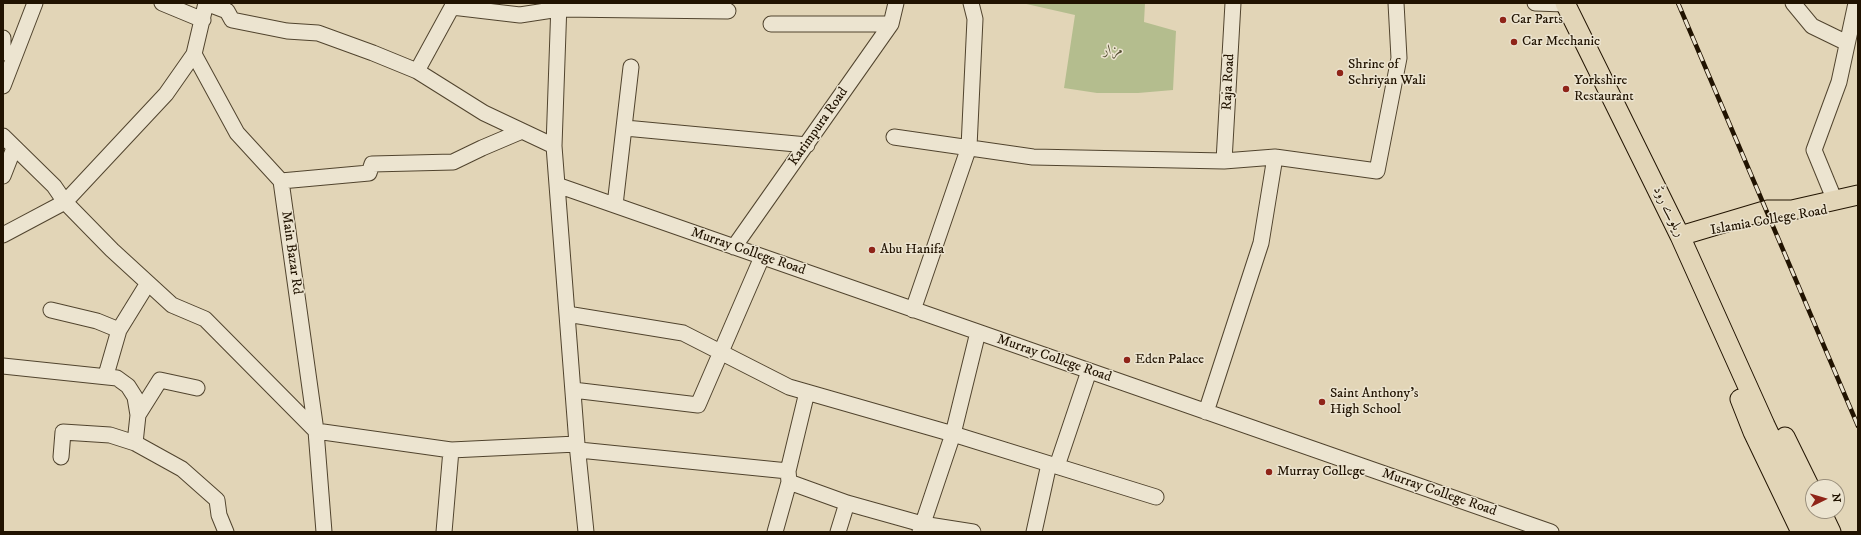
<!DOCTYPE html>
<meta charset="utf-8">
<style>
body{margin:0}
#map{position:relative;width:1861px;height:535px;overflow:hidden;background:#e2d5b7;font-family:"IM FELL DW Pica",serif}
canvas{display:block}
.frame{position:absolute;inset:0;border:4px solid #211301;pointer-events:none}
.north{position:absolute;left:1805px;top:479px;width:40px;height:40px;box-sizing:border-box;background:#ece4d0;border:1px solid #9b907d;border-radius:50%;rotate:85deg;font-size:11px;font-weight:700;line-height:16px;text-align:center;color:#211301}
.north::after{content:'';display:block;margin:auto;width:14px;height:18px;background:#8f2418;clip-path:polygon(50% 0,100% 100%,50% 72%,0 100%)}
</style>
<div id="map">
<canvas width="1861" height="535"></canvas>
<div class="frame"></div>
<div class="north">N</div>
</div>
<script>
const ctx = document.querySelector('canvas').getContext('2d');
ctx.lineJoin = 'round';
function fillPath(path, color) { ctx.fillStyle = color; ctx.fill(path, 'evenodd'); }
const poly = rows => new Path2D(rows.map(r => 'M' + r).join(''));
function stroke(path, color, width, dash) { ctx.strokeStyle = color; ctx.lineWidth = width; ctx.lineCap = dash ? 'butt' : 'round'; ctx.setLineDash(dash || []); ctx.stroke(path); }
function label(font, color, halo, rows, align = 'center') {
  ctx.font = font + ' "IM FELL DW Pica",Amiri,serif'; ctx.lineWidth = 3; ctx.setLineDash([]); ctx.textBaseline = 'middle'; ctx.strokeStyle = halo; ctx.fillStyle = color; for (const [text, x, y, turn = 0] of rows) {
    ctx.save(); ctx.translate(x, y); ctx.rotate((+turn || 0) * Math.PI / 180); ctx.textAlign = isNaN(turn) ? turn : align; if (halo) ctx.strokeText(text, 0, 0); ctx.fillText(text, 0, 0); ctx.restore();
  }
}
fillPath(poly([
 [1022,3,1145,3,1144,22,1176,31,1173,90,1138,93,1097,93,1064,88,1075,15]
]), '#b4bd8e');
const minor = poly([
 [162,3,203,20],
 [206,3,194,54,237,133,281,181,316,431,324,532],
 [206,3,227,11,232,20,287,31,318,33,373,53,417,71,484,113,554,146],
 [559,3,554,146,577,444,586,532],
 [1535,3,1565,4],
 [1793,3,1812,26,1847,43],
 [771,24,891,24],
 [3,38,3,53],
 [417,71,452,7,520,15,559,9,728,11],
 [3,86,35,3],
 [625,128,807,145],
 [3,136,54,186,65,202,112,250,172,305,205,319,316,431,451,450,577,444],
 [894,137,1033,157,1224,161,1275,157,1377,171,1399,58,1396,3],
 [1224,161,1233,3],
 [3,176,14,148],
 [281,181,369,173,372,164,453,162,482,148,522,131],
 [557,185,1551,532],
 [1835,201,1814,150,1839,82,1856,3],
 [615,205,631,67],
 [3,235,65,202,166,94,194,54],
 [734,247,891,24,896,3],
 [51,310,97,321,119,330],
 [913,310,969,147,975,19,971,3],
 [567,314,683,333,789,387,953,434,1156,497],
 [3,366,117,378,128,386,135,397,138,415,135,443,182,469,217,500,219,515,226,532],
 [106,375,119,330,148,283],
 [573,390,698,405,762,257],
 [1206,412,1261,243,1275,157],
 [138,415,160,380,197,388],
 [579,450,788,471],
 [61,457,63,432,110,435,135,443],
 [1057,466,1089,371],
 [789,482,847,503,922,524,973,532],
 [444,532,451,450],
 [775,532,789,482,788,471,807,392],
 [838,532,847,503],
 [920,532,953,434,978,332],
 [1034,532,1049,464]
]);
const major = poly([
 [1565,3,1680,236,1765,425,1816,532],
 [1680,236,1767,210,1792,210,1858,195],
 [1740,399,1753,432,1801,532],
 [1785,437,1813,494],
 [1821,511,1831,532]
]);
stroke(minor, '#51442e', 17);
stroke(major, '#211301', 21);
stroke(minor, '#ece4d0', 15);
stroke(major, '#e2d5b7', 19);
const rail = poly([
 [1678,3,1858,426]
]);
stroke(rail, '#211301', 4.5);
stroke(rail, '#ece4d0', 3, [9]);
for (const [x, y, r, color] of [
 [1503,20,4,"#8f2418"],
 [1514,42,4,"#8f2418"],
 [1340,73,4,"#8f2418"],
 [1566,89,4,"#8f2418"],
 [872,250,4,"#8f2418"],
 [1127,360,4,"#8f2418"],
 [1322,402,4,"#8f2418"],
 [1269,472,4,"#8f2418"]
]) { const dot = new Path2D(); dot.arc(x, y, r, 0, 2 * Math.PI); ctx.fillStyle = color; ctx.fill(dot); stroke(dot, '#ece4d0', 1.5); }
label('14px', '#211301', '#ece4d0', [
 ["Car Parts",1511,20],
 ["Car Mechanic",1522,42],
 ["Shrine of",1348,65],
 ["Sehriyan Wali",1348,81],
 ["Yorkshire",1574,81],
 ["Restaurant",1574,97],
 ["Abu Hanifa",880,250],
 ["Eden Palace",1135,360],
 ["Saint Anthony's",1330,394],
 ["High School",1330,410],
 ["Murray College",1277,472]
], 'left');
label('italic 14px', '#544e32', '#ece4d0', [
 ["مزار",1113,51]
]);
label('14px', '#211301', '#ece4d0', [
 ["Raja Road",1229,82,-87],
 ["Karimpura Road",819,127,-55],
 ["ریلوے روڈ",1668,212,64],
 ["Islamia College Road",1769,221,-10],
 ["Murray College Road",748,252,19],
 ["Main Bazar Rd",291,253,82],
 ["Murray College Road",1054,359,19],
 ["Murray College Road",1439,493,19]
]);
</script>
